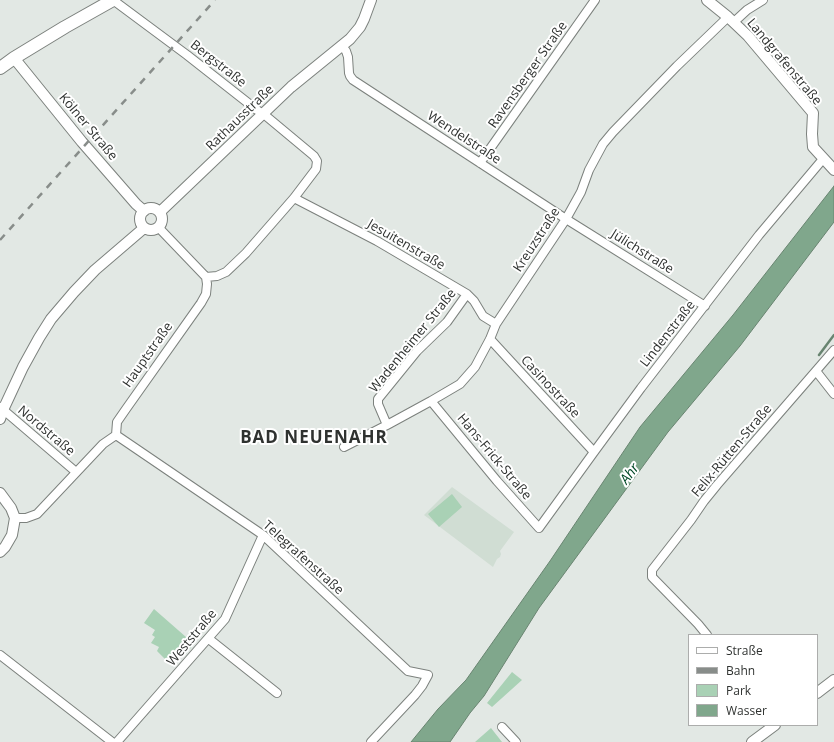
<!DOCTYPE html>
<meta charset="utf-8">
<style>
body{margin:0}
#map{position:relative;width:834px;height:742px;overflow:hidden;background:#e2e8e4;font-family:"Open Sans",sans-serif}
canvas{display:block}
.legend{position:absolute;left:688px;top:634px;width:130px;height:92px;box-sizing:border-box;background:#fff;border:1px solid #acadac;margin:0;padding:5px 7px;list-style:none;font-size:12px;color:#2f3230}
.legend li{display:flex;align-items:center;gap:8px;height:20px}
.legend b{width:20px;border:1px solid #acadac}
</style>
<div id="map">
<canvas width="834" height="742"></canvas>
<ul class="legend">
<li><b style="height:5px;background:#fff"></b>Straße</li>
<li><b style="height:5px;background:#888d8a"></b>Bahn</li>
<li><b style="height:11px;background:#a9d1b5"></b>Park</li>
<li><b style="height:11px;background:#80a78c"></b>Wasser</li>
</ul>
</div>
<script>
const ctx = document.querySelector('canvas').getContext('2d');
ctx.lineJoin = 'round';
function fillPath(path, color) { ctx.fillStyle = color; ctx.fill(path, 'evenodd'); }
const poly = rows => new Path2D(rows.map(r => 'M' + r).join(''));
function stroke(path, color, width, dash) { ctx.strokeStyle = color; ctx.lineWidth = width; ctx.lineCap = dash ? 'butt' : 'round'; ctx.setLineDash(dash || []); ctx.stroke(path); }
function label(font, color, halo, rows, align = 'center') {
  ctx.font = font + ' "Open Sans",sans-serif'; ctx.lineWidth = 4; ctx.setLineDash([]); ctx.textBaseline = 'middle'; ctx.strokeStyle = halo; ctx.fillStyle = color; for (const [text, x, y, turn = 0] of rows) {
    ctx.save(); ctx.translate(x, y); ctx.rotate((+turn || 0) * Math.PI / 180); ctx.textAlign = isNaN(turn) ? turn : align; if (halo) ctx.strokeText(text, 0, 0); ctx.fillText(text, 0, 0); ctx.restore();
  }
}
fillPath(poly([
 [452,487,514,532,500,551,501,554,500,557,497,559,493,567,424,515]
]), '#d0ddd3');
fillPath(poly([
 [452,494,462,507,439,527,428,514],
 [154,609,194,644,184,656,178,654,173,654,166,660,157,651,159,647,151,643,155,637,152,635,155,630,144,623],
 [512,672,522,680,492,707,487,703],
 [491,728,502,742,475,742]
]), '#a9d1b5');
const water = poly([
 [834,186,834,222,740,346,668,432,539,608,484,696,470,713,450,742,411,742,438,709,466,680,550,561,640,427,733,315,834,186]
]);
fillPath(water, '#80a78c');
stroke(water, '#688470', 1);
stroke(poly([
 [819,355,834,335]
]), '#688470', 2.5);
const minor = poly([
 [113,0,187,55,257,110,266,116,314,156,317,161,316,169,294,198,246,253,226,272,217,276,206,277],
 [734,22,747,10,763,0],
 [342,46,346,51,348,57,349,73,350,76,353,80,566,219,705,306],
 [480,163,595,0],
 [294,198,377,241,467,294,474,301,483,316,496,324],
 [159,228,206,277],
 [490,339,594,452],
 [816,371,834,394],
 [431,401,497,481,539,528,594,452,641,388,759,235,823,159],
 [0,407,76,472],
 [387,425,378,404,378,399,417,351,447,322,467,294],
 [116,435,263,535,408,671,428,675,422,686,415,695,371,742],
 [344,447,387,425,431,401,460,384,475,367,490,339,496,324,566,219,581,192,589,170,603,144,613,132,677,66,728,17],
 [15,518,26,518,37,514,103,444,116,435,117,422,126,409,201,303,206,294,207,284,206,277],
 [707,635,698,624,652,577,652,570,691,520,704,501,717,485,834,350],
 [209,639,277,693],
 [0,655,112,742],
 [502,727,516,742],
 [117,742,225,619,263,535]
]);
const tertiary = poly([
 [707,0,728,17,748,36,813,113,812,134,813,147,834,170],
 [14,58,82,142,136,204,144,211],
 '140 219a11 11 0 1 1 22 0a11 11 0 1 1-22 0Z',
 [160,212,291,87,350,39,360,27,364,19,371,0],
 [0,419,3,410,23,367,39,338,51,319,74,292,95,270,144,228],
 [0,493,11,508,15,518,12,535,5,547,0,552],
 [817,693,834,680],
 [752,742,775,725]
]);
const secondary = poly([
 [0,68,14,58,65,27,113,0]
]);
stroke(minor, '#7c817d', 10);
stroke(tertiary, '#7c817d', 12);
stroke(secondary, '#7c817d', 14);
stroke(minor, '#fff', 8);
stroke(tertiary, '#fff', 10);
stroke(secondary, '#fff', 12);
stroke(poly([
 [0,240,215,0]
]), '#888d8a', 2.5, [7, 7]);
label('13px', '#2f3230', '#fff', [
 ["Landgrafenstraße",784,62,50],
 ["Bergstraße",218,64,38],
 ["Ravensberger Straße",528,75,-55],
 ["Rathausstraße",240,118,-44],
 ["Kölner Straße",88,127,50],
 ["Wendelstraße",464,138,33],
 ["Kreuzstraße",537,240,-57],
 ["Jesuitenstraße",406,245,30],
 ["Jülichstraße",642,252,32],
 ["Lindenstraße",668,334,-52],
 ["Wadenheimer Straße",413,341,-51],
 ["Hauptstraße",148,355,-55],
 ["Casinostraße",550,387,47],
 ["Nordstraße",46,431,40],
 ["Felix-Rütten-Straße",732,451,-50],
 ["Hans-Frick-Straße",494,457,50],
 ["Telegrafenstraße",303,558,42],
 ["Weststraße",192,638,-50]
]);
label('italic 14px', '#024927', '#fff', [
 ["Ahr",630,474,-53]
]);
ctx.letterSpacing = '1px';
label('bold 17px', '#2f3230', '#fff', [
 ["BAD NEUENAHR",314,438]
]);
ctx.letterSpacing = '0px';
</script>
